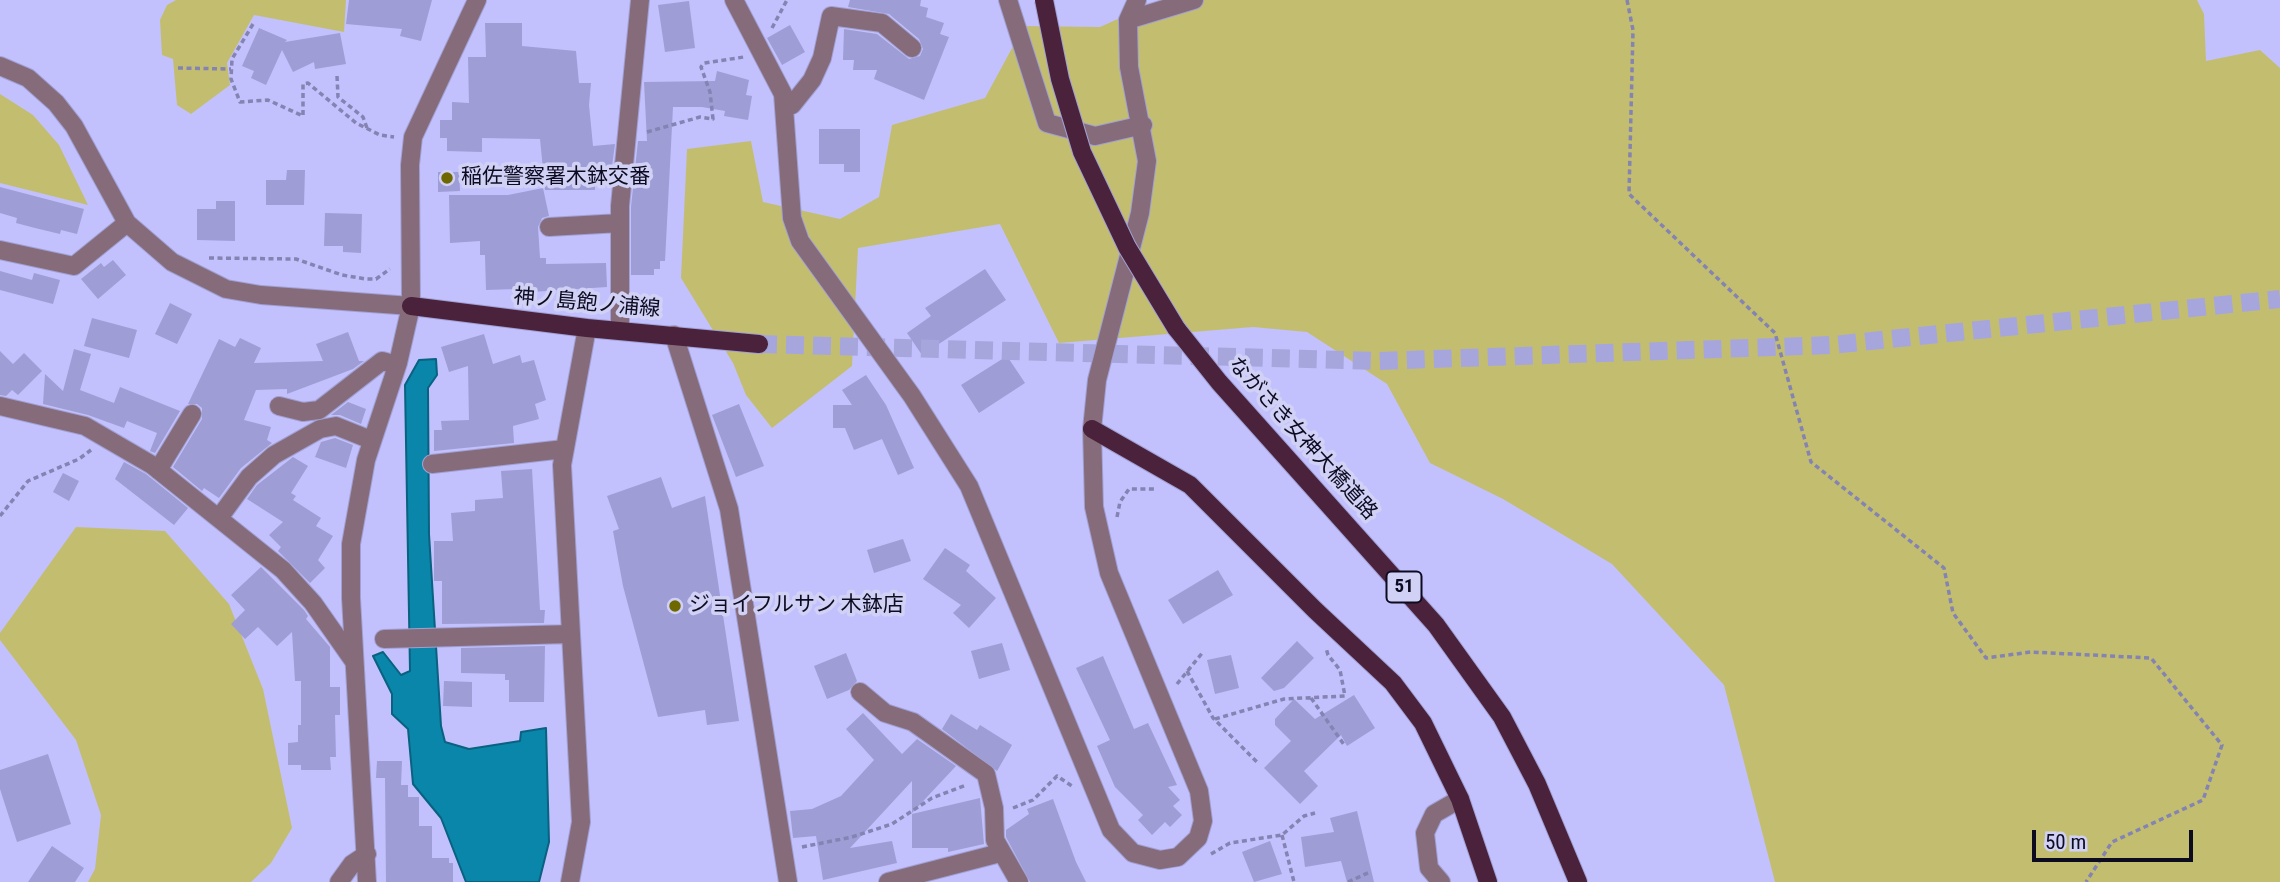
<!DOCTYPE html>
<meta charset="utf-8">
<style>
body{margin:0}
#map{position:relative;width:2280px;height:882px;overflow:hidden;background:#c2c1fd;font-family:"Roboto Condensed",sans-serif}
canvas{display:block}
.scale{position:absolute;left:2032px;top:830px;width:161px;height:32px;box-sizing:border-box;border:4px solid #0d0b20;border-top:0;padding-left:9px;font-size:21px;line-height:24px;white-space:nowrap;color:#0d0b20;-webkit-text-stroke:5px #d1d1f6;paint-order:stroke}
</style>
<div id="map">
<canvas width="2280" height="882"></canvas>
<div class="scale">50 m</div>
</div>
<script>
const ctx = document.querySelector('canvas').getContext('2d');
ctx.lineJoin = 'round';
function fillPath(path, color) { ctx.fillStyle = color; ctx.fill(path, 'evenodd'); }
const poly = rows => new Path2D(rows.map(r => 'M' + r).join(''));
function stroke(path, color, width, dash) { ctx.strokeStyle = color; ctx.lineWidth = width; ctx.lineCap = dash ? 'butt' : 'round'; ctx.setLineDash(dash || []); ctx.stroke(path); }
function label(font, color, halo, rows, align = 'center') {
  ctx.font = font + ' "Roboto Condensed","Noto Sans JP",sans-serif'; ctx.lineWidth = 7; ctx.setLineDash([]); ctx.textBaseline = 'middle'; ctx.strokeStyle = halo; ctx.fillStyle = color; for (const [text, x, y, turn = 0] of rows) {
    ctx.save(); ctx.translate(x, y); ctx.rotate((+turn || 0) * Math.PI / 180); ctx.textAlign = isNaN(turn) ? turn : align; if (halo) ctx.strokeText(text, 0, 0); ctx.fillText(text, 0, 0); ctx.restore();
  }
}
fillPath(poly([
 [176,0,346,0,344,32,254,15,227,63,230,85,191,114,177,105,173,59,162,55,160,20,167,5],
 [1160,0,2197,0,2204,14,2206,61,2260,50,2280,68,2280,882,1775,882,1724,685,1612,564,1503,499,1430,463,1387,384,1307,332,1253,327,1059,343,1000,224,858,248,852,366,772,428,746,395,733,363,681,278,687,149,751,141,763,202,840,219,879,197,892,125,985,98,1024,26,1100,27],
 [0,94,33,115,59,145,88,205,0,183],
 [76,527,165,531,229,604,263,689,292,828,271,863,251,882,88,882,95,869,101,815,76,740,0,640,0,633]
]), '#c3be6f');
const water = poly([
 [436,359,437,375,428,388,429,534,441,726,445,742,469,749,520,741,521,732,546,728,549,842,539,882,466,882,441,818,413,784,408,729,392,714,392,694,373,656,383,652,401,675,410,671,405,385,419,360,436,359]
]);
fillPath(water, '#0986a9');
stroke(water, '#0a6180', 2);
fillPath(poly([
 [349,0,432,0,421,41,400,36,402,29,346,24],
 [850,0,921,0,920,6,928,8,926,17,944,23,940,34,949,37,924,100,874,79,877,70,853,70,854,60,843,60,844,29,877,34,909,59,920,56,923,49,919,39,889,14,848,7],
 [689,1,695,48,665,52,658,5],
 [485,23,522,23,522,46,576,51,579,83,591,83,589,105,593,146,615,144,612,166,595,167,595,190,545,190,540,139,482,138,482,152,447,151,447,138,440,138,440,120,452,120,452,102,469,103,468,57,486,57],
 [790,25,805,52,782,65,767,38],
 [259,28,287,40,285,42,340,33,346,64,315,69,314,62,293,72,282,50,266,85,251,78,254,71,242,66],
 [717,71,749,80,746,95,752,96,748,120,724,116,725,111,702,107,673,107,665,261,660,261,660,269,654,269,654,275,631,275,631,207,638,141,647,141,644,82,715,81],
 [819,129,860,129,860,172,844,172,844,164,819,164],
 [287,170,305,170,304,205,266,205,266,180,286,180],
 [438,172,459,172,460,191,438,192],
 [0,187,84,209,77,234,61,230,60,234,35,228,16,223,17,218,0,213],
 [543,188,549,216,542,218,538,227,540,258,546,258,546,264,606,263,607,287,516,293,516,289,486,290,485,255,480,255,480,241,450,243,449,195,508,195],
 [216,201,235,201,235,241,197,240,197,209,216,209],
 [325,213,362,214,361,253,343,252,343,246,324,246],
 [113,260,126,275,98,299,81,279,101,263,104,267],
 [985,269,1006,300,922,355,907,333,931,316,925,308],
 [0,271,32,280,34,273,60,280,53,304,0,290],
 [170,303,192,314,177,344,155,334],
 [92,318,137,330,129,358,84,346],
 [348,332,359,361,364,361,353,369,287,394,287,389,256,390,244,420,271,427,267,440,272,443,241,468,219,498,204,488,202,491,173,467,202,419,202,408,197,404,188,404,219,339,235,347,240,338,261,348,254,363,323,361,316,344],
 [484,334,493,364,520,355,522,363,534,360,546,400,535,404,539,419,513,426,514,443,434,451,434,430,442,430,441,421,469,420,468,366,449,372,441,347],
 [74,349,91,354,80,390,114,403,120,387,180,411,155,453,150,451,157,433,127,421,124,428,88,415,43,404,45,374,63,391],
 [0,351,13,364,24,353,42,371,18,395,12,390,6,396,0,395],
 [1007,356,1025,383,979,413,961,385],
 [866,375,886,405,914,468,898,475,882,439,854,450,845,428,833,428,833,405,852,405,842,390],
 [348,402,366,409,361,424,340,415,331,415],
 [739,404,764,466,736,477,712,415],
 [335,438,353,445,346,468,315,457,321,442],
 [293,457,308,466,291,493,296,496,293,500,321,518,316,526,333,536,318,560,325,568,310,583,278,551,281,547,269,535,283,522,247,499,257,485],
 [124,462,146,474,188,508,174,525,115,479],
 [532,469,540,610,545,610,544,623,442,624,442,581,434,581,434,541,453,541,451,513,475,511,475,500,503,498,501,471],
 [63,473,79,481,69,501,53,492],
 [661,477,672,508,705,496,739,721,707,725,705,710,658,717,623,586,613,531,619,529,607,496],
 [903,539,911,561,874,573,867,550],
 [945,548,970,565,966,571,996,598,969,628,953,613,961,605,923,579],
 [261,567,304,610,308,616,306,619,330,647,330,687,340,687,340,715,335,715,336,757,330,757,331,770,301,770,301,765,288,765,288,743,298,742,298,725,301,725,301,681,295,681,292,632,277,646,258,627,245,639,231,624,245,610,231,595],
 [1218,570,1233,595,1183,624,1168,600],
 [1297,641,1314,658,1284,688,1274,691,1261,678],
 [1002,643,1010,670,979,679,971,651],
 [545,646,544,702,509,702,509,680,505,680,505,674,461,673,461,648],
 [846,653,857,681,849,690,827,699,814,666],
 [1231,655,1239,688,1215,694,1207,660],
 [1103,656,1134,729,1148,723,1177,785,1168,787,1180,800,1173,806,1182,815,1170,827,1165,822,1152,835,1138,820,1143,815,1115,787,1097,746,1110,740,1076,668],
 [444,681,472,682,472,707,443,706],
 [1354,695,1375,728,1347,746,1341,735,1304,771,1318,786,1300,804,1264,768,1291,741,1275,725,1275,719,1294,699,1315,719],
 [863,713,902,754,917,739,956,766,912,813,912,781,850,848,892,841,897,863,823,880,816,836,793,838,790,811,812,809,841,796,874,760,846,729],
 [951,714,977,730,980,725,1012,745,997,771,942,729],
 [48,754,71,824,17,842,0,789,0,770],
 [377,761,402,761,401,785,408,785,408,797,419,797,419,826,432,826,432,858,449,858,449,863,453,863,453,882,386,882,385,778,376,778],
 [980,798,984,844,948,852,948,848,912,848,912,814],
 [1053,799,1076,862,1086,882,1030,882,1006,837,1006,830,1029,814,1027,809],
 [1357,811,1374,882,1347,882,1341,861,1305,867,1301,837,1334,832,1330,818],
 [1270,841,1282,874,1254,882,1242,852],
 [52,846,84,868,75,882,28,882]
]), '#9e9dd6');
stroke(poly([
 [759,344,1377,361,1832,345,2280,299]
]), '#a7a6dc', 18, [18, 9]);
const minor = poly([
 [734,0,783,94,792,218,800,241,912,396,969,486,1111,830,1133,853,1160,860,1178,857,1198,838,1203,821,1199,791,1109,573,1094,507,1092,429,1097,380,1140,213,1147,161,1129,67,1128,20,1137,0],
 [1008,0,1047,123,1095,136,1143,125],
 [1128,20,1194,0],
 [0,66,28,78,56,103,74,126,127,223,172,262,226,289,261,295,411,306],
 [785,107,792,105,812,80,822,58,831,16,882,23,912,48],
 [549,227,620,223],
 [0,250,74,266,127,223],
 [620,330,620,206,640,0],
 [674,335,729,509,788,882],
 [0,406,85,426,152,465,283,570,313,603,353,660],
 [279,406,303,412,319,410,382,361,397,365],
 [432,464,564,449],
 [158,470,192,414],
 [219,518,249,477,274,455,320,429,336,426,371,440],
 [384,639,571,634],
 [860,692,885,713,913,722,986,774,994,808,995,840,1019,882],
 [339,882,352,864,367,854],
 [367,882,351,598,351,544,366,460,398,363,411,306,410,165,413,137,477,0],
 [570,882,581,822,562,465,587,328],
 [888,882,1000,853],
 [1441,882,1429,868,1425,833,1434,814,1460,799]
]);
const major = poly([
 [411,306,587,328,759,344],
 [1176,328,1219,382,1436,625,1502,717,1537,784,1578,882],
 [1092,429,1190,485,1315,610,1393,683,1423,723,1460,799,1488,882]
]);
stroke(minor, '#a1a0d5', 20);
stroke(major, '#a1a0d5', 20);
stroke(poly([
 [1627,0,1633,30,1629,194,1775,333,1811,462,1944,568,1953,613,1986,658,2031,652,2151,658,2222,745,2203,800,2112,842,2086,882],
 [253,24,232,59,231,79,240,102,268,100,303,116,303,84,308,83,356,123,380,135,394,137],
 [772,28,787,0],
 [178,68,231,69],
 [337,76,338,97,363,117,367,128],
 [647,132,700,117,713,119,710,92,701,67,704,63,744,57],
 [209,258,296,259,342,275,366,279,376,279,390,269],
 [0,516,28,481,79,459,91,450],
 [1117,517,1120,502,1129,489,1155,489],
 [1187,671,1213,718,1259,764],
 [1177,684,1203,652],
 [1311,698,1345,746],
 [1215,719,1284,699,1345,696,1340,670,1328,655,1326,648],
 [1013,808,1033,800,1057,776,1072,786],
 [1282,835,1294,882],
 [802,847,852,837,892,824,932,798,966,785],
 [1211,854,1230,843,1282,835,1304,816,1315,813],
 [1348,882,1370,872]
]), '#8483b2', 3.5, [5, 3.5]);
stroke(minor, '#866c7a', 18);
stroke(major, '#4b223b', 18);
const majorBridge = poly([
 [1044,0,1060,79,1082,152,1127,247,1176,328]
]);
stroke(majorBridge, '#a1a0d5', 20, []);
stroke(majorBridge, '#4b223b', 18);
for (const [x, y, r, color] of [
 [447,178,7,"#6f6800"],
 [675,606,7,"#6f6800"]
]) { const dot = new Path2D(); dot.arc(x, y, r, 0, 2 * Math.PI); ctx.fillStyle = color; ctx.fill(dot); stroke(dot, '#d1d1f6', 2.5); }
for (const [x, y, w] of [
 [1404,587,35]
]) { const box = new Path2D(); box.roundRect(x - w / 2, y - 15.5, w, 31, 5); ctx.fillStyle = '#d1d1f6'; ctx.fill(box); stroke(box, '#0d0b20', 2); }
label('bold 19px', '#0d0b20', null, [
 ["51",1404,587]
]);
label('21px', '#0d0b20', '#d1d1f6', [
 ["稲佐警察署木鉢交番",461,178],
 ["ジョイフルサン 木鉢店",689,606]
], 'left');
label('21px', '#0d0b20', '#d1d1f6', [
 ["神ノ島飽ノ浦線",587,304,5],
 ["ながさき女神大橋道路",1302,439,48]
]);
</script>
